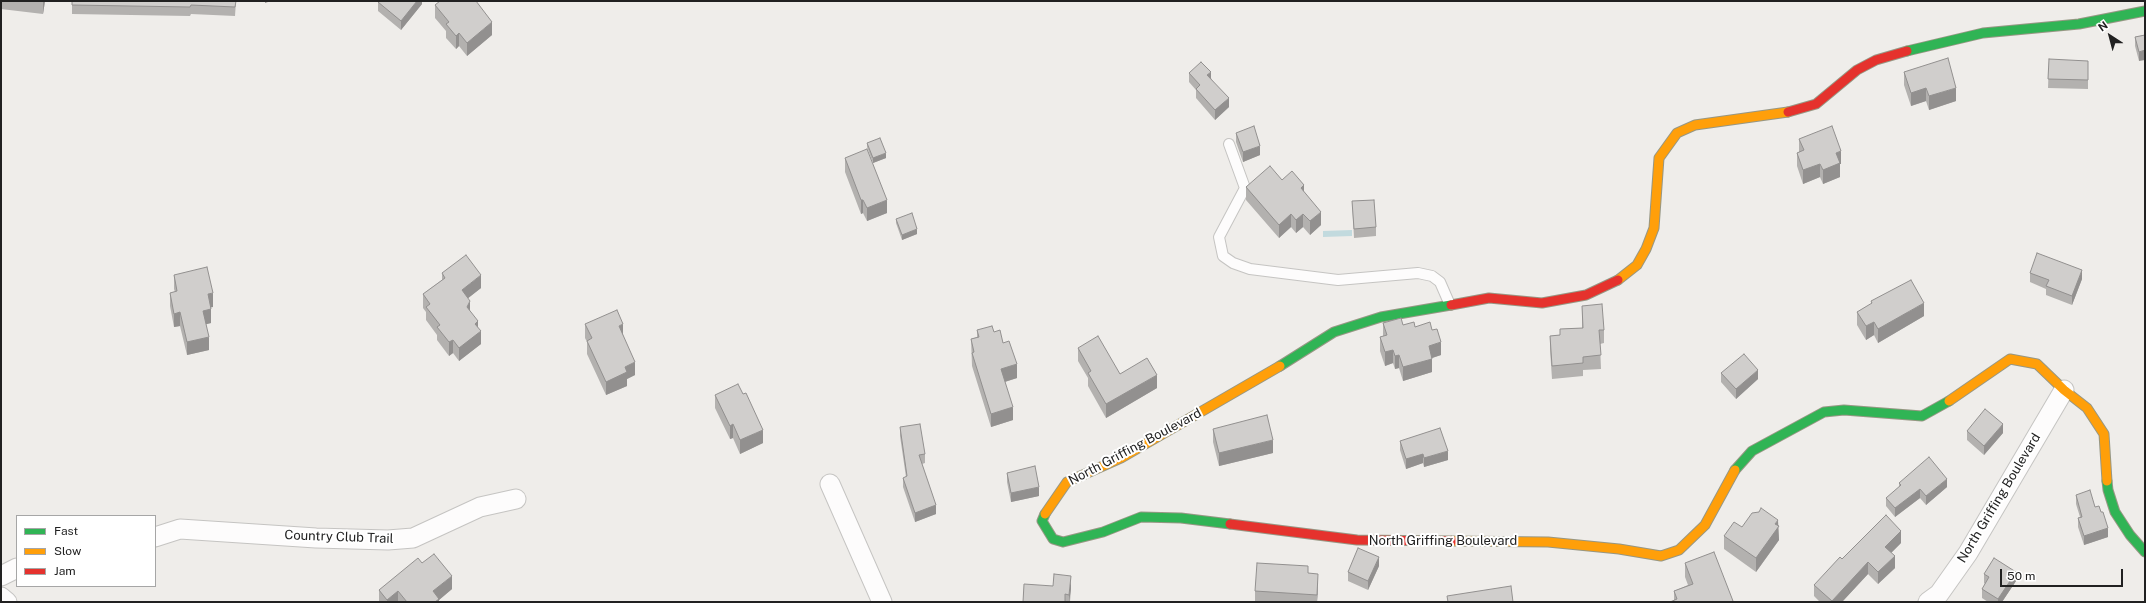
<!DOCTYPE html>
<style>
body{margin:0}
#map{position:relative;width:2146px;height:603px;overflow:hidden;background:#efedea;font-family:"Public Sans",sans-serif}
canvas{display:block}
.frame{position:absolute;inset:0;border:2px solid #212121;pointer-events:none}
.legend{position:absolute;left:16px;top:515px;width:140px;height:72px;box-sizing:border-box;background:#fff;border:1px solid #a6a6a6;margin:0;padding:5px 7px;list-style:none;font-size:12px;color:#212121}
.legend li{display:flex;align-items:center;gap:8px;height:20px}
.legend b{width:20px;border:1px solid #a6a6a6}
.north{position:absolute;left:2090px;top:16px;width:40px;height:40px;-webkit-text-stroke:3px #fff;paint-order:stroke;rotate:324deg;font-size:11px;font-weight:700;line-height:16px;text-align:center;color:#212121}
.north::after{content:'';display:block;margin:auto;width:14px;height:18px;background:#212121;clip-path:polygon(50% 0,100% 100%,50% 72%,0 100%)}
.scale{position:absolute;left:2000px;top:569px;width:123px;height:18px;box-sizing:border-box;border:2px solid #212121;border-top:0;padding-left:5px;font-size:12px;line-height:14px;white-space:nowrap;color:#212121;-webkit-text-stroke:3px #fff;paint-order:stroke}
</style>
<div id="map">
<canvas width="2146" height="603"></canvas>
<div class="frame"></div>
<ul class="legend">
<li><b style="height:5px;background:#30b455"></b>Fast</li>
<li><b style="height:5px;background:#ff9f0a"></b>Slow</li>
<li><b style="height:5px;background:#e5322d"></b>Jam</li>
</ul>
<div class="north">N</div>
<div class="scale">50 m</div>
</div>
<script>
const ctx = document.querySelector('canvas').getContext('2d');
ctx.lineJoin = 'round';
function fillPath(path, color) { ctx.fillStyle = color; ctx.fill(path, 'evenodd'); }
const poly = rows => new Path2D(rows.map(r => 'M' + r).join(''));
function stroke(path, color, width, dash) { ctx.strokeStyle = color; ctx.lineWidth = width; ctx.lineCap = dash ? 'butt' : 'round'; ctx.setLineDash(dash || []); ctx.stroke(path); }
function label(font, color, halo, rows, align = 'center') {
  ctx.font = font + ' "Public Sans",sans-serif'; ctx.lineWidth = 4; ctx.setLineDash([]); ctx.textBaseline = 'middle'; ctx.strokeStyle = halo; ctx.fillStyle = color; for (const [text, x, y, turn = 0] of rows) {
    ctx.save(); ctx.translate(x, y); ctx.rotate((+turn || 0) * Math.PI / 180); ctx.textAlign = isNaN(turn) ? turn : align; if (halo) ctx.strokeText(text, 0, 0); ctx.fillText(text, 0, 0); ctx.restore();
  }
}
fillPath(poly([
 [1352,230,1352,236,1323,237,1323,231]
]), '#c2dade');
const lane = poly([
 [1229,144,1245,188,1219,237,1223,256,1233,263,1250,269,1338,280,1418,273,1432,276,1440,282,1450,305]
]);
const street = poly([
 [830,484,882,602],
 [155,537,180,529,316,538,388,540,413,538,480,507,516,499],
 [1,576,17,568],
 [1,597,7,602],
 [1928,602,1939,594,1968,553,2064,390]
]);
const fast = poly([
 [1907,51,1983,33,2079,24,2145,11],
 [1280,366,1334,332,1381,317,1451,305],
 [1735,470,1752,451,1824,412,1844,410,1922,416,1949,401],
 [2107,481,2108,490,2115,512,2130,535,2145,552],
 [1045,514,1042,521,1053,539,1063,542,1103,532,1141,517,1181,518,1230,524]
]);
const slow = poly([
 [1618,280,1637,265,1646,249,1654,228,1659,158,1677,133,1695,125,1788,112],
 [1949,401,2010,359,2037,364,2064,390,2087,408,2104,434,2107,481],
 [1045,514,1067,482,1121,458,1280,366],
 [1452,541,1548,542,1619,549,1661,556,1679,550,1705,525,1735,470]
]);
const jam = poly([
 [1788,112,1816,104,1857,70,1876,60,1907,51],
 [1451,305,1489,298,1542,303,1586,295,1618,280],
 [1230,524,1357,540,1452,541]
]);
stroke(lane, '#c5c4c2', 12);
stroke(street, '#c5c4c2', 21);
stroke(fast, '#979784', 11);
stroke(slow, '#979784', 11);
stroke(jam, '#979784', 11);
stroke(lane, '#fdfcfc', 10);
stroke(street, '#fdfcfc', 19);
stroke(fast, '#30b455', 9);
stroke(slow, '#ff9f0a', 9);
stroke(jam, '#e5322d', 9);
fillPath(poly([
 [1,1,45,1,43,14,1,9],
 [72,1,236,1,235,16,191,14,190,16,72,14],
 [422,1,422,4,401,30,378,11,378,2],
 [435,5,492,35,467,56,459,46,456,49,446,38,446,31,435,18],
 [2145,35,2139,61,2135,46,2135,37],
 [2049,59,2088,70,2088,89,2048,88],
 [1904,72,1956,101,1929,110,1926,101,1911,106,1904,85],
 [1189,73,1211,78,1229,107,1215,120,1196,98,1196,90,1189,82],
 [1236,133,1260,155,1243,162,1236,142],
 [1799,139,1841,164,1840,164,1840,177,1823,184,1820,177,1803,184,1797,166,1797,153,1799,152],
 [867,143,886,158,873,163,867,147],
 [845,158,887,213,867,221,863,213,861,214,845,172],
 [1282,180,1304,192,1321,225,1310,235,1303,227,1296,233,1291,227,1279,238,1246,200,1246,187],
 [1352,201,1376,227,1376,236,1354,238],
 [896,219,917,234,902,240,896,223],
 [442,273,481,288,468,298,470,312,478,327,481,344,459,361,453,353,449,356,437,340,437,335,426,320,426,312,423,308,423,294,442,280],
 [2030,273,2082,279,2072,305,2046,295,2046,289,2030,282],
 [174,275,213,307,211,307,211,323,206,324,209,350,187,355,180,326,174,327,170,306,170,293,175,292,174,289],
 [1871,301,1924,316,1878,343,1874,335,1866,340,1857,325,1857,312,1871,304],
 [1582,306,1604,330,1604,343,1600,344,1601,369,1583,370,1583,376,1552,379,1550,349,1550,336,1560,335,1560,329,1582,328],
 [1383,323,1415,327,1432,330,1441,355,1432,358,1432,372,1403,381,1399,368,1395,369,1393,363,1385,366,1380,351,1380,337,1383,336],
 [585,324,623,335,635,375,627,379,627,386,606,395,587,354,587,342,585,338],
 [977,330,994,332,1003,343,1017,378,1005,382,1013,420,991,427,972,366,971,339,977,337],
 [1078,348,1120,374,1157,388,1106,418,1088,386,1088,378,1078,361],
 [1721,373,1758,379,1736,399,1721,382],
 [715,395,763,443,740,454,733,438,730,439,715,408],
 [900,427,925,454,925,463,922,464,936,514,915,522,903,487,903,478,906,477,900,436],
 [1213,429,1273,453,1219,466,1213,442],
 [1967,431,2003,433,1984,455,1967,440],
 [1400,441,1448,460,1424,467,1423,463,1406,469,1400,450],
 [1007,473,1039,496,1011,502,1007,482],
 [1899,483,1947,487,1926,505,1920,498,1895,517,1886,506,1886,498,1899,487],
 [2076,495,2095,507,2108,537,2084,545,2078,527,2078,518,2080,517,2076,504],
 [1778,526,1779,540,1756,572,1724,549,1724,536,1742,527],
 [1901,543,1891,553,1895,568,1878,584,1868,574,1842,602,1820,602,1814,596,1814,585,1842,559],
 [422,563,452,589,439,600,439,602,379,602,379,590],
 [1685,563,1733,602,1674,601,1674,591,1688,585,1685,577],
 [1379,566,1368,590,1348,581,1348,572],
 [1984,574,2016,581,2002,602,1988,602,1982,598,1982,589,1985,584,1984,583],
 [1318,587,1317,602,1255,602,1255,591],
 [1071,589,1070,602,1023,602]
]), '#b3b1af');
fillPath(poly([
 [43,1,45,1,43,14],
 [265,1,271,1,265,3],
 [417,1,422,1,422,4,401,30,401,21],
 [492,22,492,35,467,56,467,43],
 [459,33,459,46,456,49,456,36],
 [2145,50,2145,60,2139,61,2139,52],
 [1211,72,1211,81,1207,75],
 [1926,88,1926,101,1911,106,1911,93],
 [1956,88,1956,101,1929,110,1929,96],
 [1229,98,1229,107,1215,120,1215,110],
 [1260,146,1260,155,1243,162,1243,152],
 [1841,151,1841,164,1840,164,1840,177,1823,184,1823,170,1836,153],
 [886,153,886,158,873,163,873,158],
 [1820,164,1820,177,1803,184,1803,170],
 [1304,185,1304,198,1301,188],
 [861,200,863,200,863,213,861,214],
 [887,200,887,213,867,221,867,208],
 [1321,212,1321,225,1310,235,1310,221],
 [1291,214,1291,227,1279,238,1279,225],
 [1303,214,1303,227,1296,233,1296,220],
 [917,229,917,234,902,240,902,235],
 [2082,270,2082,279,2072,305,2072,296],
 [481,275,481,288,462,303,462,290],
 [213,293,213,307,208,308,208,294],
 [470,301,470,315,467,307],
 [1924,303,1924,316,1878,343,1878,329],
 [211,309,211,323,203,325,203,311],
 [180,312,180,326,174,327,174,314],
 [478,321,478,333,481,331,481,344,459,361,459,348,475,324],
 [1874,322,1874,335,1866,340,1866,326],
 [623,324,623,338,619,326],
 [209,337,209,350,187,355,187,342],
 [453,340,453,353,449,356,449,342],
 [1441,342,1441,355,1429,359,1429,346],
 [1393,350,1393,363,1385,366,1385,352],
 [1399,355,1399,368,1395,369,1395,356],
 [1432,359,1432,372,1403,381,1403,367],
 [635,362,635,375,627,379,627,386,606,395,606,382,625,367],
 [1017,364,1017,378,1001,383,1001,369],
 [1758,370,1758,379,1736,399,1736,389],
 [1157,375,1157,388,1106,418,1106,404],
 [1013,407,1013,420,991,427,991,414],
 [733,424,733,438,730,439,730,426],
 [2003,424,2003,433,1984,455,1984,446],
 [763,430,763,443,740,454,740,440],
 [1273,440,1273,453,1219,466,1219,453],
 [1448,451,1448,460,1424,467,1424,458],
 [1423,454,1423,463,1406,469,1406,459],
 [1947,479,1947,487,1926,505,1926,496],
 [1039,487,1039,496,1011,502,1011,493],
 [1920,489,1920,498,1895,517,1895,508],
 [936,505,936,514,915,522,915,513],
 [1778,520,1779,540,1756,572,1756,558,1775,524],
 [2108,528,2108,537,2084,545,2084,536],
 [1901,531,1901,543,1885,559,1885,547],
 [1895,556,1895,568,1878,584,1878,572],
 [1379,557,1379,566,1368,590,1368,581],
 [1868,562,1868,574,1842,602,1832,602,1832,601],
 [2016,572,2016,581,2002,602,1998,602,1998,599],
 [1318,574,1318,587,1317,602,1317,595],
 [452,576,452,589,439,600,439,602,433,602,433,591],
 [1071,576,1071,589,1069,602,1069,595],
 [398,591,398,602,387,602,387,600]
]), '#92908f');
const building = poly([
 [72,1,236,1,235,7,191,5,190,7,72,5,72,1],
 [378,1,417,1,401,21,378,2,378,1],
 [440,1,476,1,492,22,467,43,459,33,456,36,446,24,449,22,435,5,440,1],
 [2145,35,2145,50,2139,52,2135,37,2145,35],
 [1948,58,1956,88,1929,96,1926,88,1911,93,1904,72,1948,58],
 [2049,59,2088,61,2088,80,2048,79,2049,59],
 [1201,62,1211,72,1207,75,1229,98,1215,110,1196,89,1200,85,1189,73,1201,62],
 [1254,126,1260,146,1243,152,1236,133,1254,126],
 [1832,126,1841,151,1836,153,1840,163,1823,170,1820,164,1803,170,1797,153,1804,150,1799,139,1832,126],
 [880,138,886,153,873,158,867,143,880,138],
 [867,149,887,200,867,208,863,200,861,200,845,158,867,149],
 [1270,166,1282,180,1292,171,1304,185,1301,188,1321,212,1310,221,1303,214,1296,220,1291,214,1279,225,1246,187,1270,166],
 [1374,200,1376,227,1354,229,1352,201,1374,200],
 [912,213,917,229,902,235,896,219,912,213],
 [2037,253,2082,270,2072,296,2046,286,2049,280,2030,273,2037,253],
 [466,255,481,275,462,290,470,301,467,307,478,321,475,324,481,331,459,348,453,340,449,342,437,327,440,325,426,307,430,304,423,294,445,278,442,273,466,255],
 [207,267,213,293,208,294,211,309,203,311,209,337,187,342,180,312,174,314,170,293,177,291,174,275,207,267],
 [1911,280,1924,303,1878,329,1874,322,1866,326,1857,312,1872,303,1871,301,1911,280],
 [1602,304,1604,330,1599,330,1601,355,1583,357,1583,363,1552,366,1550,336,1560,335,1560,329,1583,328,1582,306,1602,304],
 [617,310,623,324,619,326,635,362,625,367,627,372,606,382,587,341,592,338,585,324,617,310],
 [1401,318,1403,325,1414,322,1415,327,1430,322,1432,330,1437,329,1441,342,1429,346,1432,359,1403,367,1399,355,1395,356,1393,350,1385,352,1380,337,1387,335,1383,323,1401,318],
 [992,326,994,332,1000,330,1003,343,1009,341,1017,364,1001,369,1013,407,991,414,972,353,974,352,971,339,979,337,977,330,992,326],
 [1098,336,1120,374,1147,358,1157,375,1106,404,1088,373,1091,371,1078,348,1098,336],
 [1744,354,1758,370,1736,389,1721,373,1744,354],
 [738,384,743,394,746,393,763,430,740,440,733,424,730,426,715,395,738,384],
 [1985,409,2003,424,1984,446,1967,431,1985,409],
 [1267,415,1273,440,1219,453,1213,429,1267,415],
 [920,424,925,454,919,455,936,505,915,513,903,478,907,476,900,427,920,424],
 [1440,428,1448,451,1424,458,1423,454,1406,459,1400,441,1440,428],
 [1929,457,1947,479,1926,496,1920,489,1895,508,1886,498,1901,485,1899,483,1929,457],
 [1035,466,1039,487,1011,493,1007,473,1035,466],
 [2090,490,2095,507,2099,506,2101,512,2103,512,2108,528,2084,536,2078,518,2082,517,2076,495,2090,490],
 [1761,508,1778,520,1775,524,1779,526,1756,558,1724,536,1734,522,1742,527,1752,513,1759,512,1761,508],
 [1886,515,1901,531,1885,547,1895,556,1878,572,1868,562,1832,601,1814,585,1840,557,1842,559,1886,515],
 [1358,548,1379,557,1368,581,1348,572,1358,548],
 [1714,552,1733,601,1730,602,1670,602,1677,599,1674,591,1693,584,1685,563,1714,552],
 [434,554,452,576,433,591,439,599,435,602,407,602,398,591,387,600,379,590,418,558,422,563,434,554],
 [1994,558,2016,572,1998,599,1982,589,1989,577,1984,574,1994,558],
 [1257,563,1308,566,1308,573,1318,574,1317,595,1255,591,1257,563],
 [1054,574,1071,576,1069,595,1065,594,1065,602,1023,602,1024,584,1053,586,1054,574],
 [1511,586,1513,602,1448,602,1447,596,1511,586]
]);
fillPath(building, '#d0cecc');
stroke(building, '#92908f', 1);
label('13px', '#212121', '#fff', [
 ["North Griffing Boulevard",1135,447,-28],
 ["North Griffing Boulevard",1999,498,-59],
 ["Country Club Trail",339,537,2],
 ["North Griffing Boulevard",1443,541]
]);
</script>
